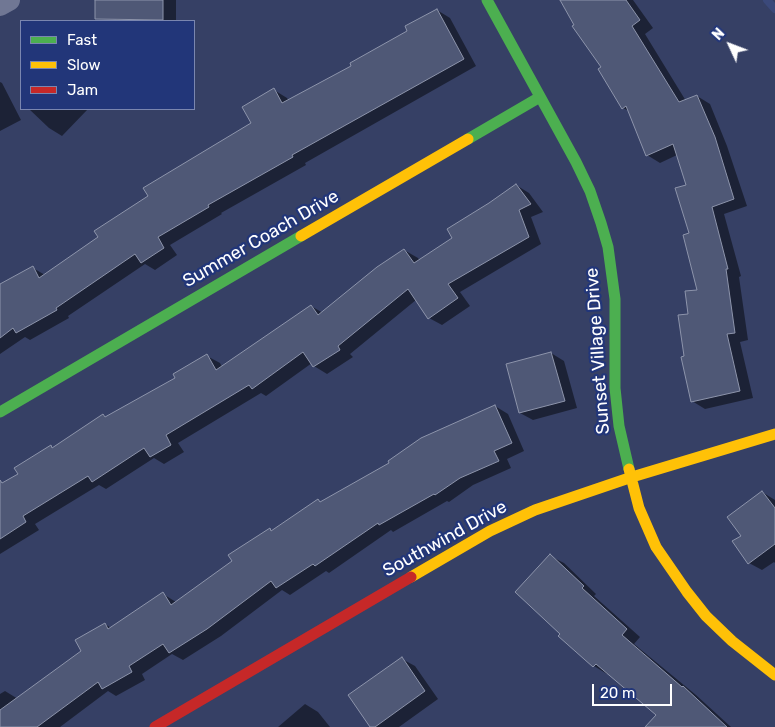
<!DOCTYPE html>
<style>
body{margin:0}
#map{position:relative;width:775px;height:727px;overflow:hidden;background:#364065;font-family:Rubik,sans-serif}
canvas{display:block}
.legend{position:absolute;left:20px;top:20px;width:175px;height:90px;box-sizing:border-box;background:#223679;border:1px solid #7a86af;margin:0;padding:6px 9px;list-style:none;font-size:15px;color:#fff}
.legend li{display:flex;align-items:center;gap:10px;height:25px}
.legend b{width:25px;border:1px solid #7a86af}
.north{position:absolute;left:705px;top:20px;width:50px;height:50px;-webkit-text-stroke:4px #223679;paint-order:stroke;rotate:313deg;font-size:14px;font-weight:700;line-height:20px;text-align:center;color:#fff}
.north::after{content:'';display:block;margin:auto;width:18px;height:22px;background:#fff;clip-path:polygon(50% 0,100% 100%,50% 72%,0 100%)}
.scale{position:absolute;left:592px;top:684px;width:80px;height:22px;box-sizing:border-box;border:2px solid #fff;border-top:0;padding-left:6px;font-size:15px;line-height:18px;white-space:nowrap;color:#fff;-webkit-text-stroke:4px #223679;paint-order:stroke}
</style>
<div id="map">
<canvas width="775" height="727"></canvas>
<ul class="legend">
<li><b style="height:6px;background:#4caf50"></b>Fast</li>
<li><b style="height:6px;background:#ffc107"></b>Slow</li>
<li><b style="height:6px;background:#c62828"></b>Jam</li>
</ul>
<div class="north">N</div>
<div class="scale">20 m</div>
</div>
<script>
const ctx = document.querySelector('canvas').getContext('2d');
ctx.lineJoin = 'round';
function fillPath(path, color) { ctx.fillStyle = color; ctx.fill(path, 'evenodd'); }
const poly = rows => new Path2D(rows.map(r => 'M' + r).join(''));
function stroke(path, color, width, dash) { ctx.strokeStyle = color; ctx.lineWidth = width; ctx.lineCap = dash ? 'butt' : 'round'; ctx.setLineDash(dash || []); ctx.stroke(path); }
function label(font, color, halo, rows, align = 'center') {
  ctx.font = font + ' Rubik,sans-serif'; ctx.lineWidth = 4.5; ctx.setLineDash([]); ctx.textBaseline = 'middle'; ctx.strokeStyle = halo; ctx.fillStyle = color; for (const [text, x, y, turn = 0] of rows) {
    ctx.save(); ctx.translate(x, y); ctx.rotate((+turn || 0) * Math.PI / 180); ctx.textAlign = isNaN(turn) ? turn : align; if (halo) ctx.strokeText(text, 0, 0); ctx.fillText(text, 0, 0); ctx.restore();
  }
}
fillPath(poly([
 [114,0,176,0,176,21,119,21,114,18],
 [561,0,633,0,653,28,645,34,686,101,697,96,710,104,727,146,747,206,724,214,741,276,739,277,748,340,740,342,753,398,705,409,692,401,685,357,690,315,699,291,691,234,687,186,677,155,660,163,647,155,629,111,623,108,603,67],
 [437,10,450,18,476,66,305,163,306,165,221,213,222,214,170,245,177,255,155,270,145,264,68,316,69,318,30,340,25,337,0,354,0,286,33,268,45,275,100,237,149,196,253,123,274,90,287,98,289,101,353,66,409,31],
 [0,82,2,83,21,120,0,131],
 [29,109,88,109,62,136,49,128],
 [516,185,529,193,543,212,531,217,541,244,460,292,470,306,442,325,429,318,416,300,350,354,353,357,327,374,314,366,312,363,266,396,261,393,178,443,184,452,164,464,154,458,106,489,99,485,35,524,39,530,0,554,0,486,19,474,51,447,54,448,103,415,107,417,176,378,207,356,220,363,222,367,311,306,323,313,404,250,418,258,420,261,454,238,490,204],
 [551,353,564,361,577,408,533,420,520,413],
 [495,406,508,414,524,451,507,459,511,468,473,485,449,502,447,501,393,532,391,530,329,573,326,571,290,595,282,590,221,636,183,660,172,654,142,674,145,680,116,696,108,691,60,727,0,727,0,694,5,691,18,699,82,651,105,624,111,628,163,594,176,602,233,561,270,530,273,531,318,500,322,503],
 [762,492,775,500,775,563,774,562,762,570,749,563,742,536],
 [550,556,564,563,596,594,594,596,640,637,634,644,696,695,731,727,659,727,658,715,608,673,607,674,594,666,560,636,562,634],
 [402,659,415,666,438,699,399,727,371,727],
 [305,704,318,712,330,727,278,727]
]), '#0007');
stroke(poly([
 [767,0,775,9]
]), '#3b497a', 8);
const building = poly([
 [95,0,163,0,163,20,95,19,95,0],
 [560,0,626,0,640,20,632,26,679,102,697,95,715,137,734,199,712,207,728,269,726,269,735,333,727,334,740,391,691,402,681,357,684,356,678,315,688,314,685,291,697,290,683,235,689,233,675,188,686,185,673,144,646,156,626,106,622,109,598,69,601,67,572,26,574,25,560,0],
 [437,9,464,59,292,155,293,157,208,205,209,207,158,237,164,248,141,263,135,254,56,308,57,310,16,333,13,328,0,338,0,284,33,266,39,278,98,237,94,231,148,196,143,188,251,123,242,107,274,88,282,103,351,66,350,63,407,31,405,26,437,9],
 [516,184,531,204,519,210,529,237,448,284,458,298,428,319,408,289,338,346,340,350,313,367,303,352,252,389,249,385,166,435,171,445,150,457,144,448,92,482,88,476,23,516,26,522,0,539,0,480,2,483,18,474,14,468,51,445,52,448,103,414,105,417,175,378,173,374,207,354,216,370,311,305,318,315,377,267,404,249,414,263,452,238,447,229,489,203,516,184],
 [551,352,565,401,519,413,506,364,551,352],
 [495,405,512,443,494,451,499,461,460,478,435,495,434,494,379,525,378,523,315,566,313,564,276,588,271,581,207,629,169,653,163,644,129,666,132,672,102,689,98,682,37,727,0,727,0,710,81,651,75,640,105,623,108,629,163,592,171,605,232,561,228,555,270,528,271,531,318,499,320,502,389,463,388,461,421,438,495,405],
 [762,491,775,508,775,544,748,564,732,541,741,536,727,517,762,491],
 [550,554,584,586,582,588,627,629,622,635,682,687,683,686,727,727,645,727,656,715,596,664,593,667,558,636,560,634,515,592,550,554],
 [402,657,425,691,375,727,370,727,348,695,402,657]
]);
fillPath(building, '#4f5876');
stroke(building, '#8d94ab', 1);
stroke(poly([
 [0,5,9,0]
]), '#707794', 22);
stroke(poly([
 [487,0,576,162,590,191,601,223,608,247,615,299,615,388,619,426,629,469],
 [468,139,540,97],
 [0,412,301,236]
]), '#4caf50', 11);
stroke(poly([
 [301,236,468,139],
 [629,469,639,508,656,547,687,592,706,616,732,641,775,675],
 [411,577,490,531,535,510,632,477,775,434]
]), '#ffc107', 11);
stroke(poly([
 [155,727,411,577]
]), '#c62828', 11);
label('18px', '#fff', '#223679', [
 ["Summer Coach Drive",261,239,-30],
 ["Sunset Village Drive",598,351,-94],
 ["Southwind Drive",445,539,-29]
]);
</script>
